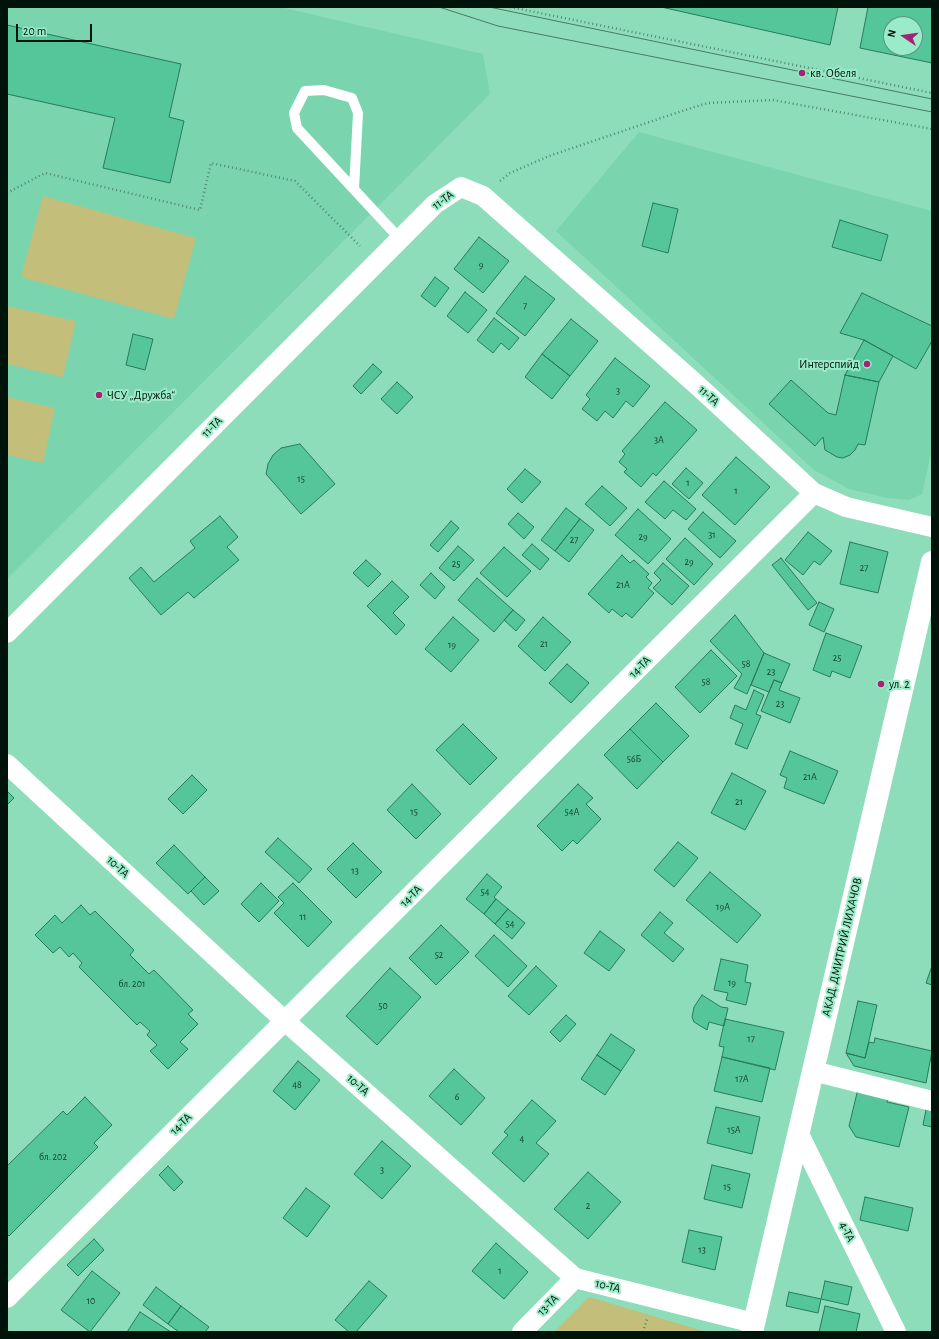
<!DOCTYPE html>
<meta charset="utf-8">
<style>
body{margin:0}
#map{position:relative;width:939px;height:1339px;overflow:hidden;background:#8dddbb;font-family:"Alegreya Sans",sans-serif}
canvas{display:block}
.frame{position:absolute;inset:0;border:8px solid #00130a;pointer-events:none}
.north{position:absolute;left:883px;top:16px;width:40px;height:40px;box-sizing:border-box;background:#9aebc7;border:1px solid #5c957b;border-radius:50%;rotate:283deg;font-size:11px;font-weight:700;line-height:16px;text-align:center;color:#00130a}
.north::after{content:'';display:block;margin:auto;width:14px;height:18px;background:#a12477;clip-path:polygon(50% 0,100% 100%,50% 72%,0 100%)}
.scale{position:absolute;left:16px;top:24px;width:76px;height:18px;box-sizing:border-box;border:2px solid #00130a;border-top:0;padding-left:5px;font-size:12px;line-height:14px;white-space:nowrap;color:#00130a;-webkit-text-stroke:3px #9aebc7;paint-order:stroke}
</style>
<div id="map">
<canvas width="939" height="1339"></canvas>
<div class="frame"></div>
<div class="north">N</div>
<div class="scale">20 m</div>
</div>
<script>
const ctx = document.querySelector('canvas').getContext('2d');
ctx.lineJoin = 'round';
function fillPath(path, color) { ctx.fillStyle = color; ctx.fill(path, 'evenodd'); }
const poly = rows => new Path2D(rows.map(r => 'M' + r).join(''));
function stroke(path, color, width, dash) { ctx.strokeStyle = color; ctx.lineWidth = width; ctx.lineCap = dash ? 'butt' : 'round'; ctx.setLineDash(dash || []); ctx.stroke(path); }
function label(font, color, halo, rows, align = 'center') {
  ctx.font = font + ' "Alegreya Sans",sans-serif'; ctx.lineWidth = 4; ctx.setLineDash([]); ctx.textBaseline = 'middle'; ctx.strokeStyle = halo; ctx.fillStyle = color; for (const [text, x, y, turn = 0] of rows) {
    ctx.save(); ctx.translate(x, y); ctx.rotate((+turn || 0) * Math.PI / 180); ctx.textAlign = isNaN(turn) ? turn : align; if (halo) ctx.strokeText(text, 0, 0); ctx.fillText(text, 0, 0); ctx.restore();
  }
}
fillPath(poly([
 [7,7,280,7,483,54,490,94,7,579],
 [639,132,932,211,932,449,922,494,909,500,887,498,849,489,814,470,556,231]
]), '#7ad5af');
fillPath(poly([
 [43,196,196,238,174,319,21,277],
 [7,306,76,321,63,377,7,364],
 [7,397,55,408,43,463,7,455],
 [589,1297,707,1332,554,1332]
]), '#c3be7a');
const building = poly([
 [661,7,838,7,830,45,661,7],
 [868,7,932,7,932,63,860,48,868,7],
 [891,24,915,24,915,48,891,48,891,24],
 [7,25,181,64,169,117,184,121,170,183,103,168,115,118,7,94,7,25],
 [653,203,678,209,668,253,642,246,653,203],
 [840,220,888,235,881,261,832,247,840,220],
 [479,237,509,261,483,293,454,269,479,237],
 [525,276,555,299,525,336,496,313,525,276],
 [435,277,449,288,435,307,421,296,435,277],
 [465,292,487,310,468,333,447,316,465,292],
 [862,293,932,326,932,341,916,369,864,340,840,333,862,293],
 [494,318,519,338,509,350,501,343,493,353,477,340,494,318],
 [571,319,598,341,570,376,542,354,571,319],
 [133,334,153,339,145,370,126,365,133,334],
 [864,340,893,356,879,382,845,375,864,340],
 [542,354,570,376,552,399,525,377,542,354],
 [615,358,650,386,633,407,626,401,613,418,605,411,597,421,582,409,590,399,586,395,615,358],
 [373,364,382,372,361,394,353,386,373,364],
 [845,375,879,382,865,445,858,444,855,450,850,455,843,458,837,457,825,450,823,437,815,446,769,404,791,380,828,413,836,415,845,375],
 [397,382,413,397,397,414,381,399,397,382],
 [665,402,697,430,656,476,653,473,641,487,624,472,627,469,619,462,625,454,622,451,665,402],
 [300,444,335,484,301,514,266,474,268,464,273,455,281,448,300,444],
 [736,457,770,487,735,525,702,495,736,457],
 [686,468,703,483,689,499,672,484,686,468],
 [525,469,541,482,522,503,507,489,525,469],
 [664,481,696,509,686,520,673,510,665,519,645,502,664,481],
 [602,486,627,508,610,526,585,504,602,486],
 [566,508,580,519,555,551,541,540,566,508],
 [638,509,671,539,648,564,615,535,638,509],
 [703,512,736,541,720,558,688,529,703,512],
 [518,513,534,527,524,539,508,524,518,513],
 [220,516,238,537,227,547,239,560,194,598,188,592,161,615,129,578,141,567,154,582,195,548,190,541,220,516],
 [580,519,594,530,569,562,555,551,580,519],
 [451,521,459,528,438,552,430,545,451,521],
 [808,532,832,551,820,565,814,561,803,575,785,560,808,532],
 [685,538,713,564,694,585,666,559,685,538],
 [850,542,888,552,878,593,840,584,850,542],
 [532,544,549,559,540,570,522,555,532,544],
 [458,546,474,560,454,581,439,568,458,546],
 [504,547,531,571,507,597,480,573,504,547],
 [622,555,630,563,634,560,649,574,646,577,652,583,648,588,654,593,632,618,626,613,622,617,612,609,609,613,588,594,622,555],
 [781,558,817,603,808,610,772,565,781,558],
 [366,560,381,574,368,587,353,573,366,560],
 [663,563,689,586,672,605,653,588,661,580,654,573,663,563],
 [431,573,445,587,435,599,420,585,431,573],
 [477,578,513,610,494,632,458,600,477,578],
 [392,581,409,597,393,613,405,625,396,635,367,606,392,581],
 [819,602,834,609,824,632,809,625,819,602],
 [513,610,525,620,516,631,504,620,513,610],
 [735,615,764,653,747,694,734,688,742,674,710,641,735,615],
 [453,617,479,640,451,672,425,649,453,617],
 [543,617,571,642,545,671,518,646,543,617],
 [826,633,862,646,850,678,832,671,830,677,813,670,826,633],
 [711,650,737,676,700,713,675,687,711,650],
 [764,653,790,664,782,683,774,680,769,692,751,685,764,653],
 [567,664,589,683,571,703,549,683,567,664],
 [774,680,782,683,779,690,800,698,790,723,761,711,774,680],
 [754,690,764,695,756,714,761,716,747,749,735,744,743,724,730,718,735,705,746,710,754,690],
 [656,703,689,736,663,762,630,729,656,703],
 [463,724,497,758,470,785,436,750,463,724],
 [630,729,663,762,637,789,604,755,630,729],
 [790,751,838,771,824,804,784,788,787,778,780,775,790,751],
 [732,773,766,791,745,830,711,813,732,773],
 [192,775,207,790,183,814,168,799,192,775],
 [412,784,441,814,416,839,387,810,412,784],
 [578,784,593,798,586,804,601,819,577,844,573,840,562,851,537,826,578,784],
 [7,791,14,798,7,805,7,791],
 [278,838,312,869,299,883,265,852,278,838],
 [678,842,698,858,674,887,654,870,678,842],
 [353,843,382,872,356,898,327,869,353,843],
 [174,845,205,877,188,894,156,863,174,845],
 [710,872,761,915,737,943,686,900,710,872],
 [487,874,502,887,494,897,496,899,484,914,466,899,487,874],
 [205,877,219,891,204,905,191,891,205,877],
 [261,883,279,901,259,922,241,904,261,883],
 [293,883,332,922,308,947,274,913,284,903,278,897,293,883],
 [496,899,508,909,495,924,484,914,496,899],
 [81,905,90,915,95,911,134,950,130,955,149,974,154,970,193,1010,188,1014,198,1024,180,1042,188,1049,168,1069,150,1051,157,1045,147,1035,150,1031,140,1022,137,1025,79,967,82,963,73,953,69,957,60,947,53,953,35,935,55,915,62,923,81,905],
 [508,909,525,923,512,939,495,924,508,909],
 [660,912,673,923,664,933,684,949,673,962,641,935,660,912],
 [441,925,469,952,436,985,409,958,441,925],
 [600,931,625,950,609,971,584,953,600,931],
 [494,935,527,966,508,987,475,956,494,935],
 [721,959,748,965,745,982,751,983,746,1005,726,1000,728,993,714,990,721,959],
 [536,966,557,986,529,1015,508,996,536,966],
 [932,966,932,985,926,983,932,966],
 [390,968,421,997,377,1045,346,1016,390,968],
 [702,995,721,1007,728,1008,724,1026,709,1022,707,1030,694,1022,692,1017,694,1007,702,995],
 [858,1001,877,1005,865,1058,846,1053,858,1001],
 [566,1015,576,1024,560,1042,550,1032,566,1015],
 [725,1019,784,1032,775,1070,722,1057,724,1047,719,1046,725,1019],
 [611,1034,635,1050,621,1071,597,1055,611,1034],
 [875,1038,932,1051,926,1083,854,1066,846,1053,865,1058,869,1042,874,1043,875,1038],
 [597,1055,621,1071,605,1095,581,1079,597,1055],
 [722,1057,770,1068,762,1102,714,1091,722,1057],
 [298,1061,320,1080,295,1110,273,1091,298,1061],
 [454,1069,485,1098,461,1125,429,1096,454,1069],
 [858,1089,888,1096,887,1102,909,1107,899,1147,856,1137,849,1126,858,1089],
 [85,1097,112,1125,94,1143,98,1147,9,1236,7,1234,7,1166,63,1111,67,1115,85,1097],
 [532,1100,556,1121,536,1143,549,1154,524,1182,492,1153,508,1135,504,1132,532,1100],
 [927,1105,932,1106,932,1127,923,1125,927,1105],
 [716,1107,760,1117,752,1154,707,1143,716,1107],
 [382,1141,411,1166,382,1199,354,1174,382,1141],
 [712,1165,750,1174,742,1208,704,1199,712,1165],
 [168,1166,183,1182,174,1191,159,1175,168,1166],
 [588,1172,621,1202,588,1239,554,1209,588,1172],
 [306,1188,330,1206,307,1237,283,1218,306,1188],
 [865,1197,913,1208,908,1231,860,1220,865,1197],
 [689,1230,722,1237,715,1270,682,1262,689,1230],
 [94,1239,104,1250,78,1276,67,1265,94,1239],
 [496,1243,528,1272,504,1299,472,1271,496,1243],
 [92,1271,120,1293,90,1332,61,1310,92,1271],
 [369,1281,387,1296,356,1332,349,1332,335,1320,369,1281],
 [825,1281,852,1287,848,1305,821,1299,825,1281],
 [156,1287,181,1306,168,1324,143,1305,156,1287],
 [789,1292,821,1299,818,1313,786,1306,789,1292],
 [181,1306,209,1327,205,1332,179,1332,168,1324,181,1306],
 [825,1306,860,1314,856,1332,819,1332,825,1306],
 [140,1312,171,1332,127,1332,140,1312]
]);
fillPath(building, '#54c69a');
stroke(building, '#277b5c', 1);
stroke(poly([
 [510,7,932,93],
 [500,181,510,173,549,156,685,110,708,103,773,100,932,129],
 [7,193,45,173,200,210,211,163,295,181,360,246],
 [643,1332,647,1319]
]), '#528871', 2.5, [1, 3]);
stroke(poly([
 [354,189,358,113,352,98,324,90,305,91,294,113,297,128,400,239]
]), '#fff', 10);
stroke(poly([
 [7,633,435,204,461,187,483,196,697,385,814,493,846,507,932,527],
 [7,764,285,1021,575,1278,754,1323],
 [813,1071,932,1101],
 [798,1132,896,1332],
 [7,1298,814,493],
 [522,1332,575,1278]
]), '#fff', 20);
stroke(poly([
 [752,1332,932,562]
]), '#fff', 22);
stroke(poly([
 [439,7,498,26,932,112],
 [489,7,932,99]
]), '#487a64', 1);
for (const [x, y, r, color] of [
 [802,73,4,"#a12477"],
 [867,364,4,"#a12477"],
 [99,395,4,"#a12477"],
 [881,684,4,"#a12477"]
]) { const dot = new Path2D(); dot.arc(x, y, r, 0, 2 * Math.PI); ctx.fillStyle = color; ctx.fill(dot); stroke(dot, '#9aebc7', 1.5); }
label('10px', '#15402e', null, [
 ["9",481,265],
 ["7",525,306],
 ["3",618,391],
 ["3А",659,440],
 ["15",301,479],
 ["1",688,483],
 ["1",736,491],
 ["31",712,535],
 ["29",643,537],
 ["27",574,540],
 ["29",689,562],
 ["25",456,564],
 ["27",864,568],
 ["21А",623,585],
 ["21",544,644],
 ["19",452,645],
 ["25",837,658],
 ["58",746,664],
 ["23",771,672],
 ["58",706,682],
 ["23",780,704],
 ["56Б",634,759],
 ["21А",810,777],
 ["21",739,802],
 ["15",414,812],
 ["54А",572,812],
 ["13",355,871],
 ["54",485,892],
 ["19А",723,907],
 ["11",303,917],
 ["54",510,924],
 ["52",439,955],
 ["19",732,983],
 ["бл. 201",132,984],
 ["50",383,1006],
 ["17",751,1039],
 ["17А",742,1079],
 ["48",297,1085],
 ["6",457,1097],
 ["15А",734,1130],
 ["4",522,1139],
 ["бл. 202",53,1157],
 ["3",382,1170],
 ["15",727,1187],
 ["2",588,1206],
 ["13",702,1250],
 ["1",500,1271],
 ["10",91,1301]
]);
label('12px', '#00130a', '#9aebc7', [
 ["кв. Обеля",810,73],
 ["Интерспийд",859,364,"right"],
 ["ЧСУ „Дружба“",107,395],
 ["ул. 2",889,684]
], 'left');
label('12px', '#00130a', '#9aebc7', [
 ["11-ТА",443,200,-36],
 ["11-ТА",709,396,43],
 ["11-ТА",212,427,-45],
 ["14-ТА",640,667,-45],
 ["10-ТА",118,867,43],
 ["14-ТА",411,896,-45],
 ["АКАД. ДМИТРИЙ ЛИХАЧОВ",842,947,-77],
 ["10-ТА",358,1085,42],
 ["14-ТА",181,1124,-45],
 ["4-ТА",847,1232,64],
 ["10-ТА",608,1286,14],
 ["13-ТА",548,1305,-45]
]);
</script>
